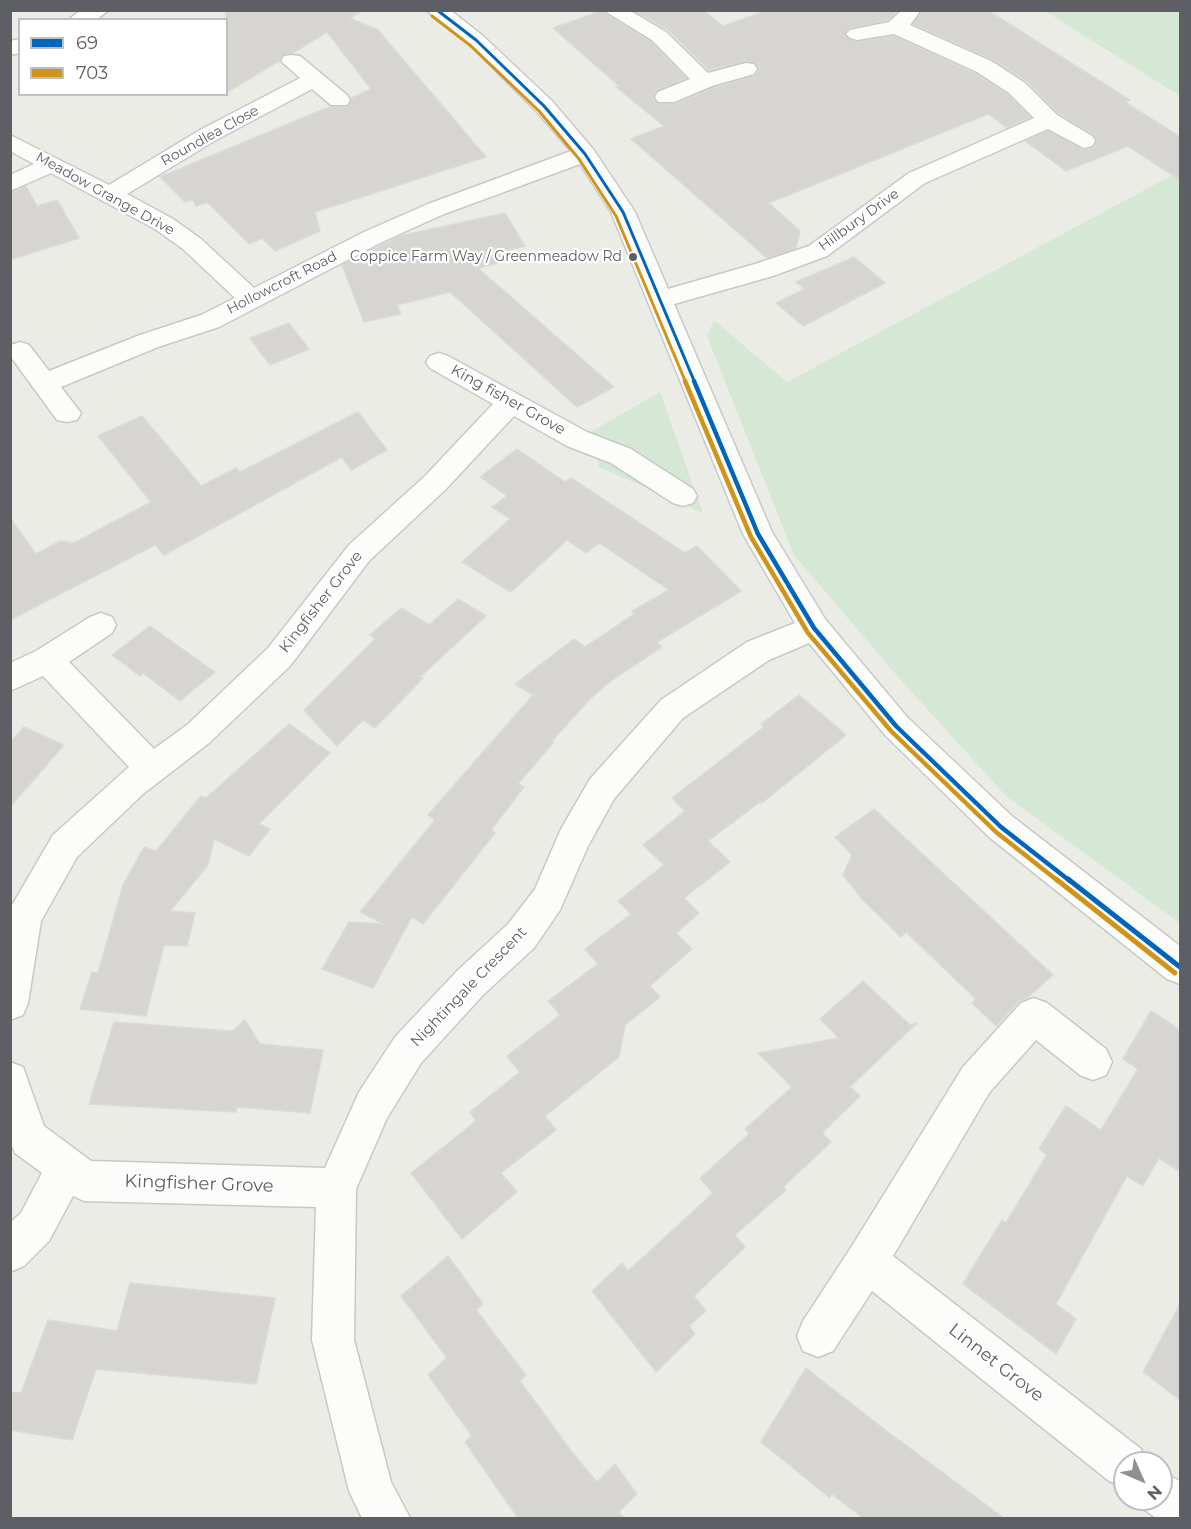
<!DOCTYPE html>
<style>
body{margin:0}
#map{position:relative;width:1191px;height:1529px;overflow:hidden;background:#ecece7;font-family:Montserrat,sans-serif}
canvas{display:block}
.frame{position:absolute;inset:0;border:12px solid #5d5f64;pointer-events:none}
.legend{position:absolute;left:18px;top:18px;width:210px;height:78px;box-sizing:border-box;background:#fff;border:2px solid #bebfc1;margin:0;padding:8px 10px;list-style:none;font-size:18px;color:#5d5f64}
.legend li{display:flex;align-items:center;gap:12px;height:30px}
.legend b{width:30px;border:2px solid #bebfc1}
.north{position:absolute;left:1113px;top:1451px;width:60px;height:60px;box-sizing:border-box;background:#fff;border:2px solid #bebfc1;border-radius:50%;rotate:135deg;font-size:16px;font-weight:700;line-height:24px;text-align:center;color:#5d5f64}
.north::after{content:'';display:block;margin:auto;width:21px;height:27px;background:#8f9092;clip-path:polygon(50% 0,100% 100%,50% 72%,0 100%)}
</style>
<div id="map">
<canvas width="1191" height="1529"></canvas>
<div class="frame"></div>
<ul class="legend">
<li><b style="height:8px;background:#0065bd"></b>69</li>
<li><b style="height:8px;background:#d09419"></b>703</li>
</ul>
<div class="north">N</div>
</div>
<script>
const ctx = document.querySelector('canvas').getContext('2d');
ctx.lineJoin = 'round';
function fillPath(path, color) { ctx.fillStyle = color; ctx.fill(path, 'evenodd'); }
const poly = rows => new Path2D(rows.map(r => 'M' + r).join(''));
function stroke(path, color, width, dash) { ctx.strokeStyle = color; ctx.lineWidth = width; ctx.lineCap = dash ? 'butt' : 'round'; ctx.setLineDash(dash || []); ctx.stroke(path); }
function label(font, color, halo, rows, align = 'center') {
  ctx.font = font + ' Montserrat,sans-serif'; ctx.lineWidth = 4.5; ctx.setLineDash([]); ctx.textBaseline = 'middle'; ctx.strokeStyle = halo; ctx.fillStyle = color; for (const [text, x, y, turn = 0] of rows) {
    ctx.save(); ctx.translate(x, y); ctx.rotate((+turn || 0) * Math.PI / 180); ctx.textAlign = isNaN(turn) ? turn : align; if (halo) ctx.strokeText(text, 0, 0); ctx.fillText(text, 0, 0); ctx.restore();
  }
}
fillPath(poly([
 [1045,11,1180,11,1180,96],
 [1180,171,1180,923,1006,796,898,677,794,555,707,336,714,320,787,382],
 [660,392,703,513,599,467,592,431]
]), '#d5e8d5');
const building = poly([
 [226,10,363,10,350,18,378,30,486,157,315,212,320,231,275,251,262,238,249,244,207,202,196,206,193,200,185,202,160,177,329,107,347,107,351,98,371,89,327,32,293,53,284,54,279,61,226,93,226,10],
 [634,10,703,10,723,26,769,10,898,10,888,20,850,28,844,36,857,42,894,36,976,74,1008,95,1030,117,1007,128,988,114,769,203,800,231,796,248,767,258,631,139,664,126,616,87,619,86,553,28,601,11,651,42,686,78,656,91,653,98,658,104,675,104,713,88,755,76,759,70,756,63,746,61,709,70,668,30,634,10],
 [923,10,987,10,1130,100,1125,102,1180,137,1180,180,1128,146,1066,171,1025,141,1048,131,1085,150,1094,147,1097,142,1094,135,1058,113,1027,81,994,60,913,24,923,10],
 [26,186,37,206,57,200,79,238,10,260,10,193,26,186],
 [505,213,525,246,501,252,506,261,478,268,614,387,577,407,450,292,397,305,401,314,364,322,342,265,400,236,505,213],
 [854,257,885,283,803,326,776,303,805,289,796,282,854,257],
 [289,323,309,349,270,365,250,338,289,323],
 [358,412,387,450,351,470,342,457,164,555,155,545,10,620,10,518,36,554,60,541,74,543,151,502,98,436,142,416,201,486,236,468,240,472,358,412],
 [517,449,565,482,571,478,685,553,697,546,741,591,657,642,662,647,612,680,590,699,551,742,553,743,518,784,524,787,491,830,495,833,423,924,412,917,373,988,322,969,349,922,384,924,360,912,435,820,428,815,533,695,515,684,574,639,585,647,634,614,632,611,669,590,599,543,586,553,567,540,511,592,462,562,510,519,492,507,507,496,480,477,517,449],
 [458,599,486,616,420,677,423,678,375,728,363,720,337,746,304,710,375,639,370,635,401,608,429,625,458,599],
 [150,626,215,672,180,701,143,673,140,676,112,655,150,626],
 [799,695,846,735,762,803,760,802,708,841,730,862,684,898,699,913,676,933,692,949,650,986,660,997,625,1025,619,1057,545,1116,556,1130,501,1173,517,1192,462,1239,411,1173,476,1121,470,1112,520,1072,507,1056,560,1015,548,1001,598,964,585,949,631,914,618,901,664,865,643,845,685,811,672,798,764,727,761,724,799,695],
 [289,724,330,753,259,824,270,829,249,856,214,839,208,865,170,911,195,913,187,946,164,945,146,1016,80,1009,92,972,98,973,123,885,144,847,156,851,201,796,206,798,289,724],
 [24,727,64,745,10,807,10,742,24,727],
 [874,809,1053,975,1027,998,1019,1001,996,1026,972,1003,976,999,906,932,901,937,863,900,843,875,852,855,835,837,874,809],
 [863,981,910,1025,917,1023,850,1087,860,1096,822,1133,831,1142,783,1187,786,1190,735,1235,745,1247,694,1296,706,1311,689,1326,695,1334,656,1372,592,1291,622,1263,628,1271,713,1193,700,1178,749,1134,745,1129,792,1087,758,1053,839,1038,820,1019,863,981],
 [1151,1011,1180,1030,1180,1172,1159,1158,1143,1186,1127,1176,1056,1304,1076,1319,1056,1354,963,1284,1002,1220,1006,1223,1047,1155,1039,1149,1066,1106,1101,1130,1138,1069,1123,1059,1151,1011],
 [245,1020,260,1044,323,1050,310,1113,237,1107,236,1112,89,1104,114,1022,232,1031,245,1020],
 [448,1256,483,1304,476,1310,526,1375,520,1381,572,1452,597,1482,615,1464,637,1494,619,1512,624,1518,518,1518,465,1442,472,1436,428,1375,447,1358,401,1296,448,1256],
 [130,1283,275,1298,256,1384,96,1369,72,1440,10,1430,10,1392,21,1393,48,1320,117,1331,130,1283],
 [1180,1304,1180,1400,1143,1372,1180,1304],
 [806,1368,884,1429,1004,1518,863,1518,832,1494,830,1498,761,1442,806,1368]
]);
fillPath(building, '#d6d5d2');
stroke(building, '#dbdad6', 1.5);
const minor = poly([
 [81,10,109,10,96,20,68,20,81,10],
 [426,10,450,10,483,36,552,101,593,149,635,212,668,289,755,264,809,246,909,173,1034,118,1009,93,977,72,894,34,857,40,850,38,846,34,850,30,889,22,902,10,921,10,910,25,993,62,1025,83,1057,115,1092,136,1095,141,1092,146,1084,148,1048,129,925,183,827,256,773,276,674,304,772,532,825,619,907,717,1013,817,1180,946,1180,984,1167,979,989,837,885,735,809,643,769,660,683,718,614,799,588,846,560,910,534,948,483,995,421,1063,387,1118,356,1189,354,1340,391,1482,410,1518,362,1518,349,1491,312,1340,316,1207,84,1201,73,1196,49,1241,24,1266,10,1272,10,1223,21,1213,42,1173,15,1153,10,1142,10,1062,23,1067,44,1126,91,1161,325,1168,359,1092,395,1037,457,971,508,924,535,889,561,829,590,779,661,700,747,642,795,623,743,534,611,212,580,164,444,214,382,242,219,327,158,347,61,387,81,413,77,420,67,422,57,420,11,357,11,345,20,342,29,345,49,371,140,335,201,315,235,298,183,249,155,229,51,173,10,191,10,175,34,164,10,151,10,135,109,185,200,130,300,78,281,61,284,56,292,55,300,56,347,95,350,100,347,105,331,105,312,89,216,140,127,194,173,219,201,239,254,288,364,232,428,204,571,151,536,111,469,44,426,10],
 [603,10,629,10,666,32,708,73,746,63,754,64,757,69,754,74,712,86,674,102,658,102,655,97,658,92,690,79,652,40,603,10],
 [20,39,20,53,10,55,10,41,20,39],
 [439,353,448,356,587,432,631,449,693,489,697,496,693,503,683,506,673,503,611,463,567,446,514,416,445,490,369,561,290,666,209,743,143,794,77,857,41,921,28,1003,23,1015,10,1020,11,907,53,835,129,767,43,676,10,691,10,663,36,651,90,617,101,613,112,617,116,625,112,633,69,662,154,749,187,725,268,648,349,545,425,476,493,404,430,368,426,362,430,356,439,353],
 [1034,998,1047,1003,1106,1049,1112,1062,1106,1075,1093,1080,1080,1075,1036,1040,989,1093,893,1256,1141,1449,1146,1463,1125,1463,1125,1487,1109,1481,872,1291,833,1351,818,1357,803,1351,797,1336,803,1321,852,1246,963,1067,1021,1003,1034,998],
 [1161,1472,1180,1481,1180,1518,1156,1518,1145,1510,1141,1499,1161,1499,1161,1472]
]);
stroke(minor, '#c8c8c8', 3);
fillPath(minor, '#fcfcfb');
stroke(poly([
 [437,10,476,40,544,106,585,154,623,212,695,383]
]), '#0065bd', 3);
stroke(poly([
 [694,381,758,534,814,628,896,726,1001,827,1070,881]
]), '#0065bd', 4.5);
stroke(poly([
 [1068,879,1180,967]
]), '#0065bd', 5);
stroke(poly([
 [432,16,471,46,539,111,579,159,616,216,686,383]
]), '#d09419', 3);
stroke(poly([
 [685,381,751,537,808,633,891,731,996,832,1058,881]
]), '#d09419', 4.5);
stroke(poly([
 [1056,879,1175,973]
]), '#d09419', 5);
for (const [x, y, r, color] of [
 [633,257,5,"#5d5f64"]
]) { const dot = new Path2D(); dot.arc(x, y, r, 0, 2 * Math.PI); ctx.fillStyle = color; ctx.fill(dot); stroke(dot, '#fff', 2); }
label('14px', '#5d5f64', '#fff', [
 ["Roundlea Close",210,136,-29],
 ["Meadow Grange Drive",105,194,29],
 ["Hillbury Drive",859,220,-36],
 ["Hollowcroft Road",282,283,-27]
]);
label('14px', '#5d5f64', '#fff', [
 ["Coppice Farm Way / Greenmeadow Rd",622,257]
], 'right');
label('15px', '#5d5f64', '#fff', [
 ["King fisher Grove",508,400,29],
 ["Kingfisher Grove",321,602,-52],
 ["Nightingale Crescent",469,987,-46]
]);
label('18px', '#5d5f64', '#fff', [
 ["Kingfisher Grove",199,1184,2],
 ["Linnet Grove",996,1363,38]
]);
</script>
